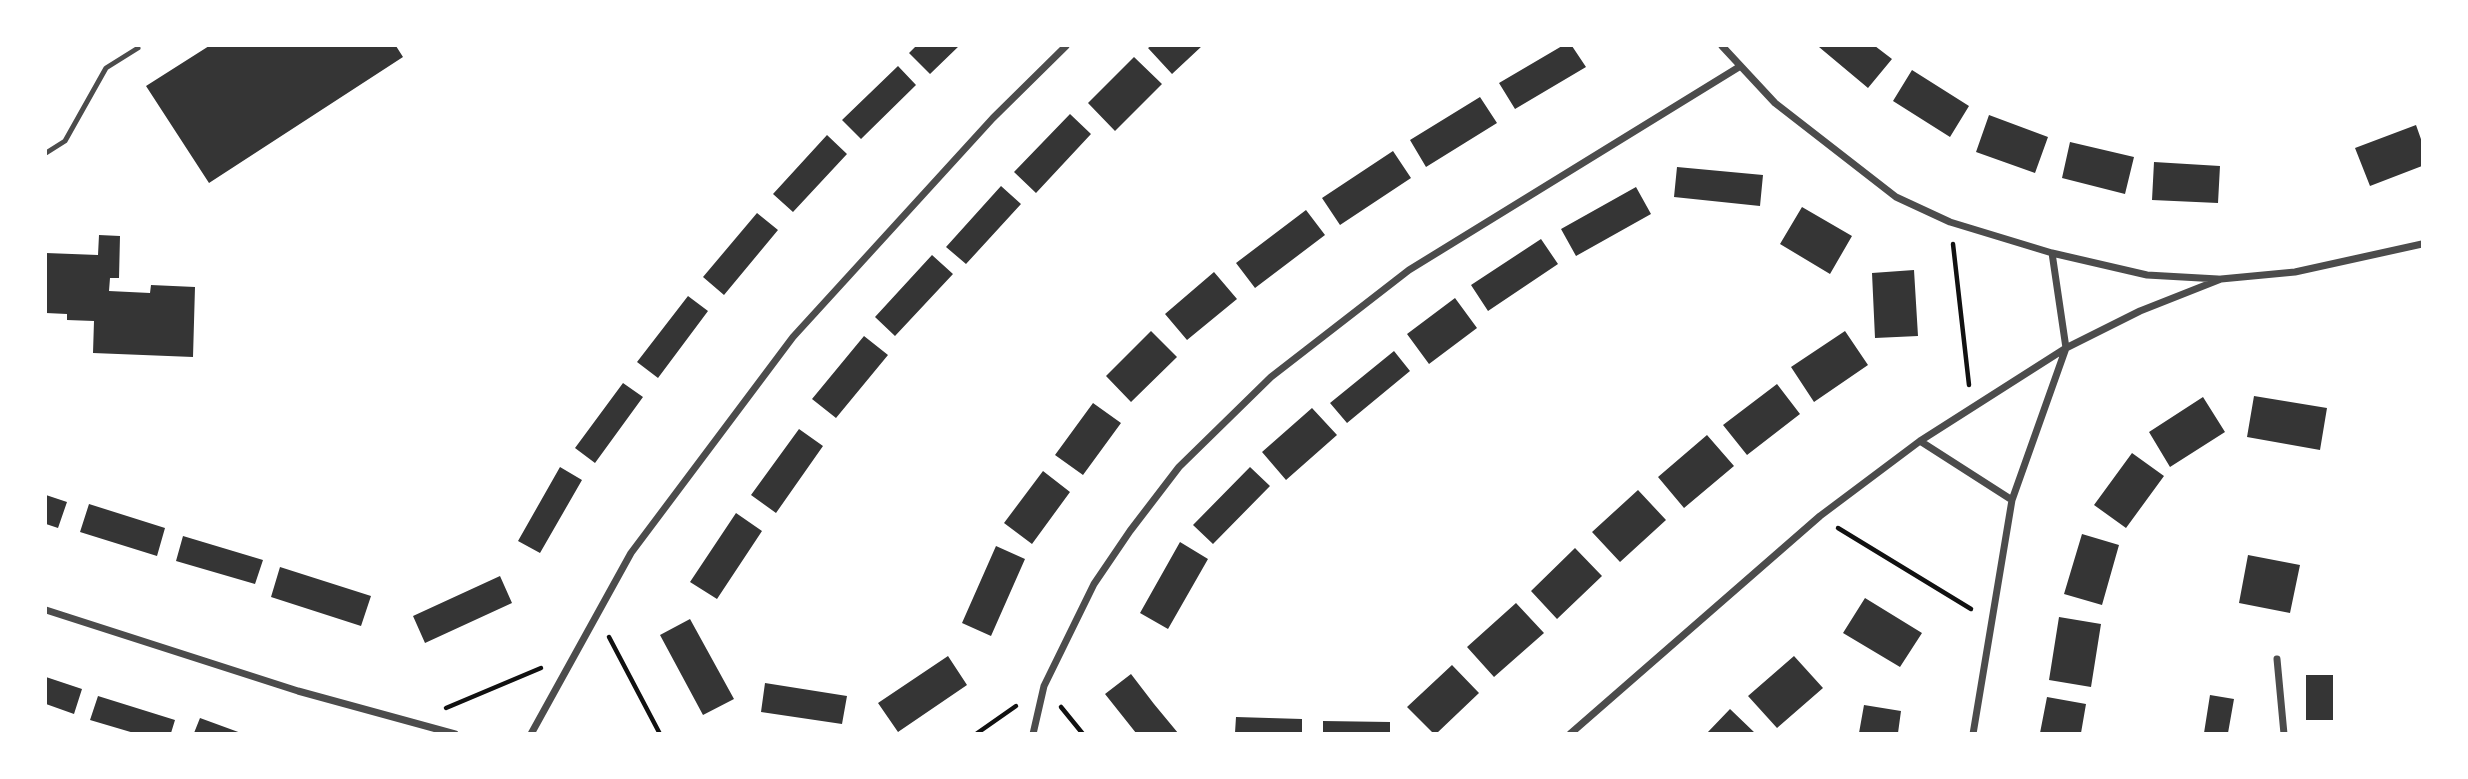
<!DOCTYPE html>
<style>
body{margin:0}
#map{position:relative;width:2468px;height:779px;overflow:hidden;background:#fff;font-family:Raleway,sans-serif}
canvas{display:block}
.frame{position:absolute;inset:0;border:47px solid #fff;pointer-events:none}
</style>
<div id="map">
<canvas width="2468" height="779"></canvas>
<div class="frame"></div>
</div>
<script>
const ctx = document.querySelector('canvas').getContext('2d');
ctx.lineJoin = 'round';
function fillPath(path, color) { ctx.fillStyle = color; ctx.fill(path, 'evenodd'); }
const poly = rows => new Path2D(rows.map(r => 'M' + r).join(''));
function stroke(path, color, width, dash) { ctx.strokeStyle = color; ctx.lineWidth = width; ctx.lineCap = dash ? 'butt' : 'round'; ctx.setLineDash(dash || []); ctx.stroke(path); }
fillPath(poly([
 [209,46,396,46,403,57,209,183,146,86],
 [916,46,959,46,930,74,909,53],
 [1151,46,1202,46,1172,74,1148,48],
 [1562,46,1572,46,1586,67,1515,109,1499,83],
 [1820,46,1875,46,1892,59,1868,88,1819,47],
 [1134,57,1162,84,1115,131,1088,103],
 [898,66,916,85,861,139,842,120],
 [1912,70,1969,106,1950,137,1893,101],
 [1480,97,1497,123,1426,167,1410,140],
 [1070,114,1091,134,1036,193,1014,172],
 [1989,115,2048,137,2035,173,1976,152],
 [2416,125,2422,142,2422,166,2370,186,2355,148],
 [827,135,847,154,793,212,773,194],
 [2070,142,2134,157,2125,194,2062,178],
 [1393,151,1411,178,1340,225,1322,198],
 [2154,162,2220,166,2218,203,2152,200],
 [1677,167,1763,175,1760,206,1674,197],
 [1001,186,1021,204,966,264,946,247],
 [1636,187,1651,214,1576,256,1561,229],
 [1802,207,1852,236,1830,274,1780,244],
 [1306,210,1325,235,1255,288,1236,263],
 [757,213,778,230,724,295,703,277],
 [99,235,120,236,119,278,110,278,109,291,150,293,151,285,195,287,193,357,93,353,94,321,67,320,67,314,46,313,46,253,98,255],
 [1541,239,1558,264,1488,311,1471,285],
 [932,255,953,274,895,336,875,317],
 [1914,270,1918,336,1875,338,1872,273],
 [1214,272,1237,299,1187,340,1165,314],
 [688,296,708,311,658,378,637,362],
 [1455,298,1477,328,1429,364,1407,334],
 [1151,331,1177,357,1131,402,1106,376],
 [1845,331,1868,365,1814,402,1791,367],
 [864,336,888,355,836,418,812,399],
 [1394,351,1410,371,1347,423,1330,403],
 [623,383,643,397,595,463,575,448],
 [1777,384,1800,414,1747,455,1723,425],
 [2254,396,2327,408,2320,450,2247,437],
 [2203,397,2225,432,2170,467,2149,432],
 [1093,403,1121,423,1083,475,1055,455],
 [1312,408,1337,435,1286,480,1262,452],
 [799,429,823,446,776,513,751,495],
 [1707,435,1734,466,1684,508,1658,477],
 [2132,453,2164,476,2126,528,2094,505],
 [560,467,582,480,540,553,518,541],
 [1250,467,1270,486,1213,544,1193,525],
 [1043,471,1070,492,1032,544,1004,523],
 [1638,490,1666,520,1620,562,1592,532],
 [46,495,67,502,58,528,46,524],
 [89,504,165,528,157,556,80,532],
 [736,513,762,531,717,599,690,582],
 [2082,534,2119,545,2102,605,2064,594],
 [183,536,263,560,255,584,176,561],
 [1180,542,1208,559,1168,629,1140,613],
 [996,546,1025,559,991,636,962,623],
 [1575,548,1602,576,1557,619,1531,591],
 [2248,555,2300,565,2290,613,2239,603],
 [280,567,371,596,361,626,271,597],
 [500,576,512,603,425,643,413,616],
 [1865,598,1922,633,1900,667,1843,633],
 [1516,603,1544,633,1494,677,1467,647],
 [2059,617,2101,624,2091,687,2049,680],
 [690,619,734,699,703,715,660,635],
 [948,656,967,685,898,732,878,703],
 [1794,656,1823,688,1777,728,1748,696],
 [1452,665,1479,693,1437,733,1433,733,1407,707],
 [1131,674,1154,704,1178,733,1136,733,1105,694],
 [2306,675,2333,675,2333,720,2306,720],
 [46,677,82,689,74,714,46,704],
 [765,683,847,696,842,724,761,712],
 [2210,695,2234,699,2228,733,2204,733],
 [98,696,175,720,171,733,134,733,90,720],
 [2047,697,2086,704,2081,733,2040,733],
 [1864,705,1901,711,1898,733,1859,733],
 [1730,709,1755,733,1707,733],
 [1236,717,1302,719,1302,733,1235,733],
 [200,718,241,733,194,733],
 [1323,721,1390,722,1390,733,1323,733]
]), '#353535');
stroke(poly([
 [1953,244,1969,385],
 [1838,528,1971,609],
 [609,637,660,734],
 [1061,707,1083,734],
 [446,708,541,668],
 [976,734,1016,706]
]), '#111', 4.5);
stroke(poly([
 [46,153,65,141,106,68,138,48]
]), '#4c4c4c', 5);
stroke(poly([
 [1722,46,1775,103,1896,197,1950,222,2052,253,2147,275,2218,279],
 [1920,441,2012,500],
 [46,610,298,691,455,734],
 [2277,659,2284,734],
 [531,734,631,553,793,337,993,118,1066,46],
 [1033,734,1044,686,1094,584,1130,531,1179,467,1271,377,1409,270,1739,67],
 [1570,734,1820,516,1920,441,2066,348,2140,311,2221,279,2295,272,2422,244],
 [1973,734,2012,500,2066,348,2052,253]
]), '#4c4c4c', 7);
</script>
